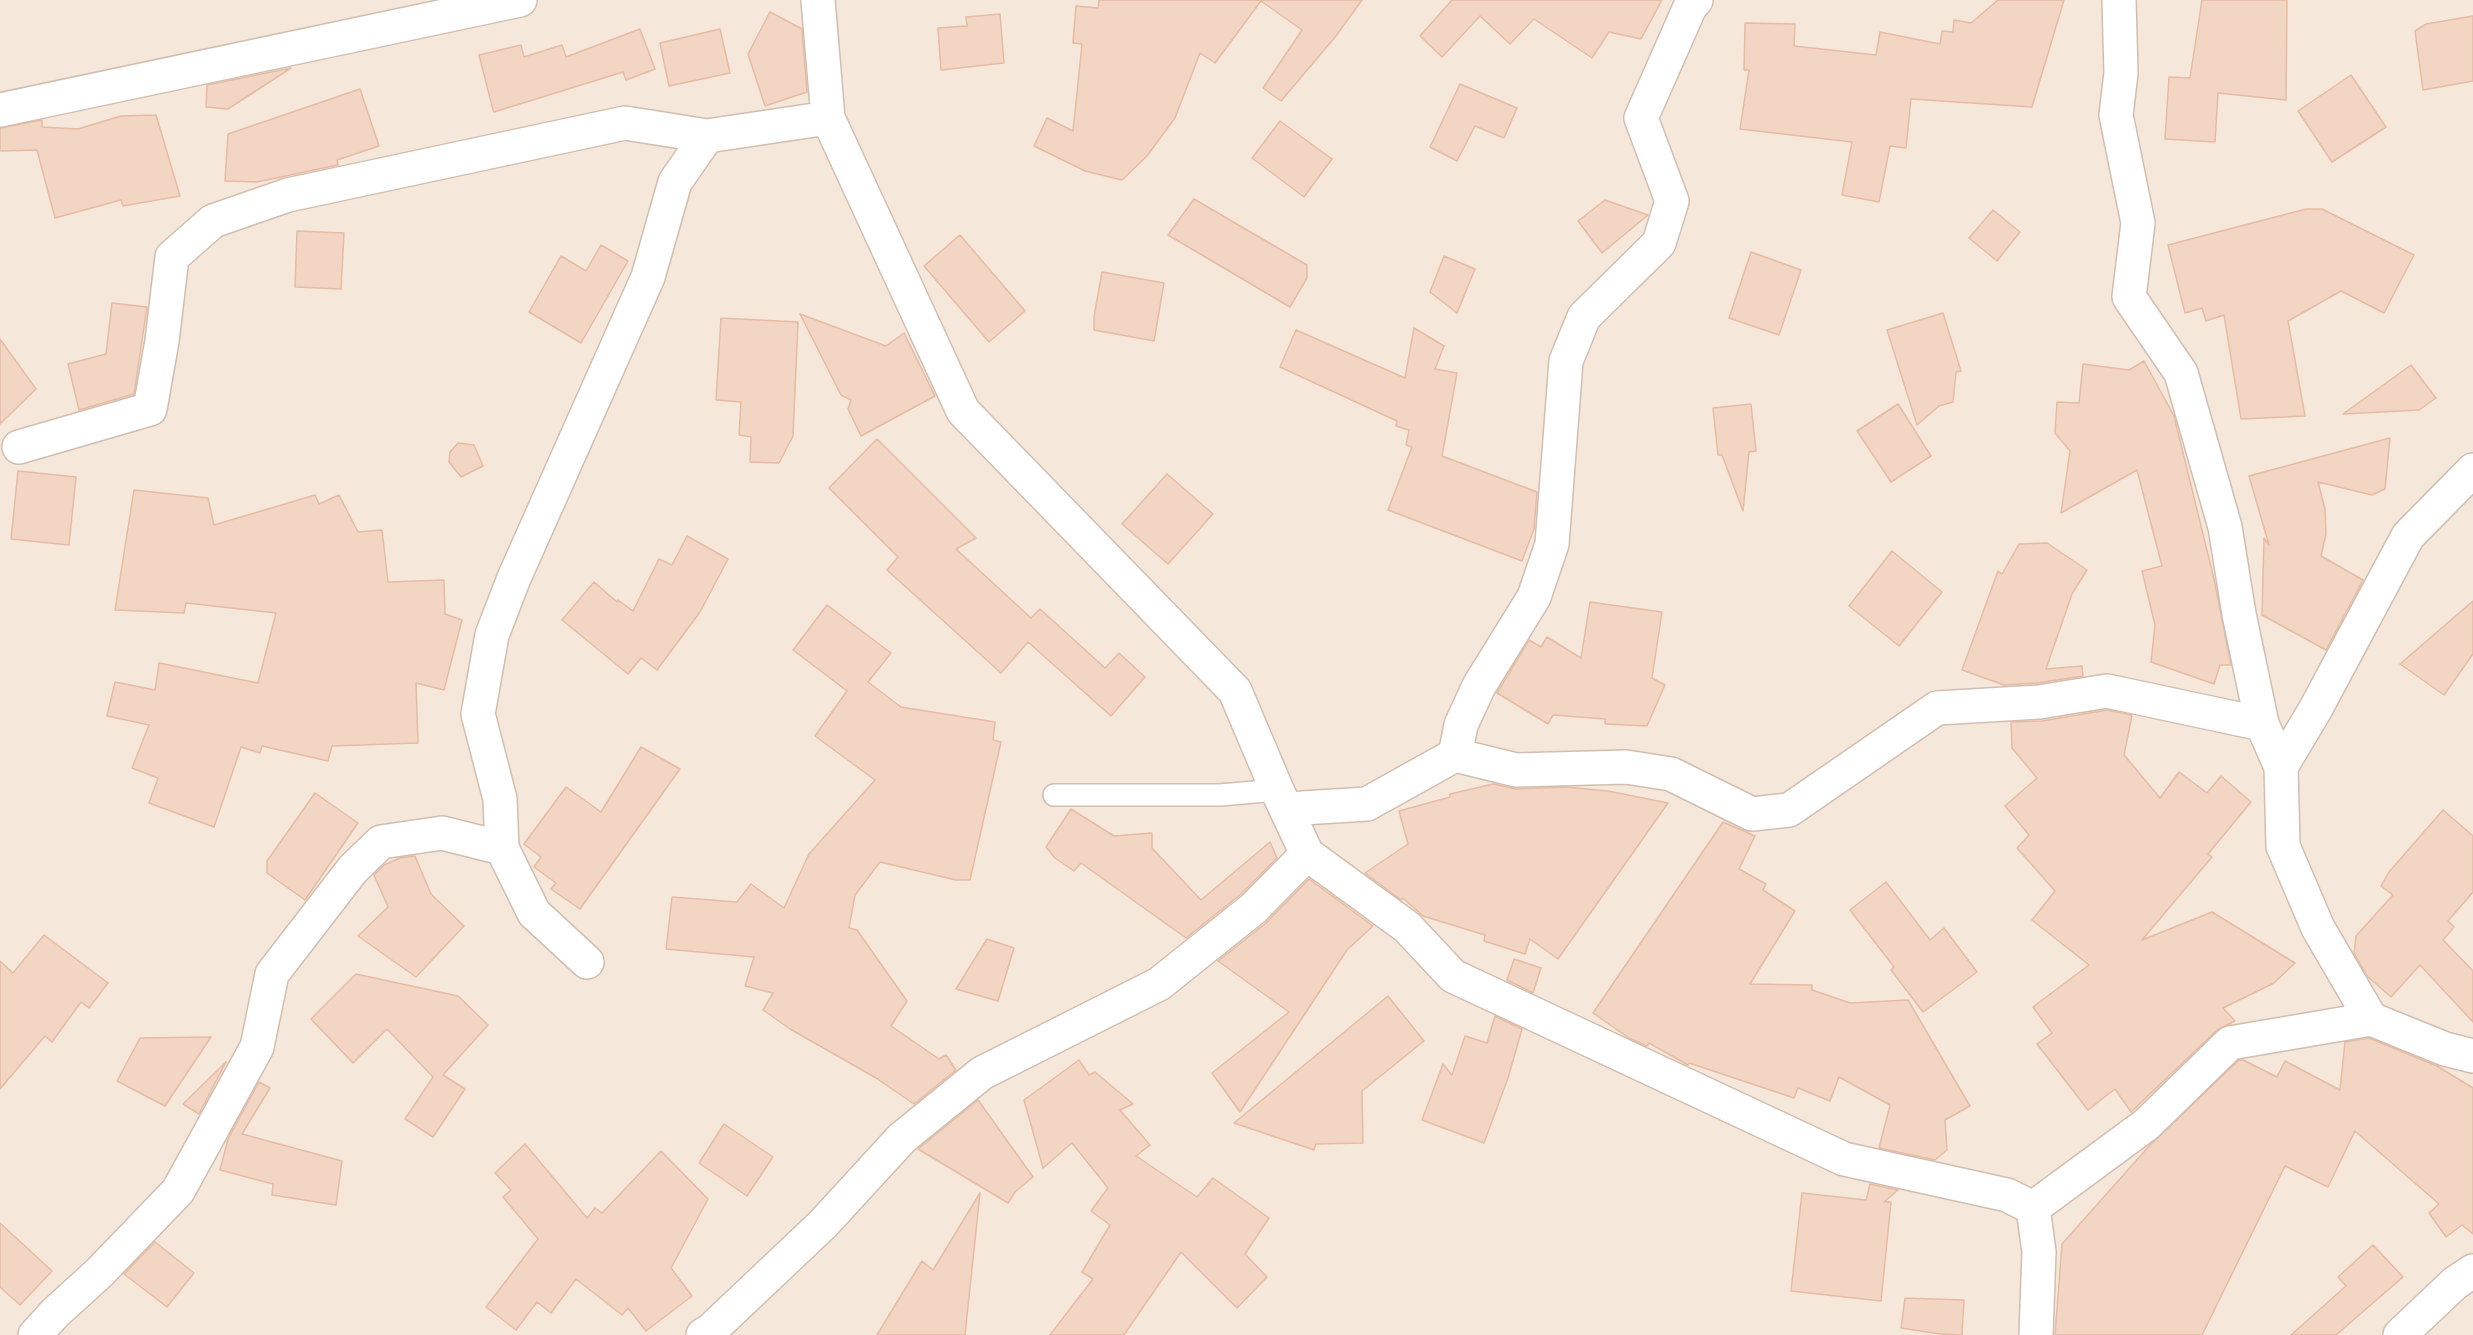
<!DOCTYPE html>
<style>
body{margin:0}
canvas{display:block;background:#fdf6ec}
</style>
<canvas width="2473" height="1335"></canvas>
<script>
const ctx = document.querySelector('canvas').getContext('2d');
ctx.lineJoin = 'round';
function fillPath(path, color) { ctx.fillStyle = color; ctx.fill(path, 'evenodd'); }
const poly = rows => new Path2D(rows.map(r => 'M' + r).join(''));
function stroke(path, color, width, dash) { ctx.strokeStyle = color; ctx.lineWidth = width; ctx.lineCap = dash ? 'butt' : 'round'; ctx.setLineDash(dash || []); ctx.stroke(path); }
fillPath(poly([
 [0,0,2473,0,2473,1335,0,1335]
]), '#f5e8da');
const building = poly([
 [1099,0,1362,0,1336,36,1281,101,1263,88,1302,30,1261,1,1215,63,1200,53,1175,118,1147,156,1122,180,1085,171,1034,146,1047,118,1073,131,1082,44,1073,43,1076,6,1098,8,1099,0],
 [1452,0,1662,0,1641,39,1609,32,1592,58,1534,19,1510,44,1480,16,1442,57,1420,36,1452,0],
 [1998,0,2064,0,2032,107,1911,99,1906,148,1890,146,1879,202,1842,195,1852,142,1740,129,1749,70,1744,70,1745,23,1795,24,1794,46,1876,55,1880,32,1940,44,1942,31,1953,32,1954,20,1971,23,1998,0],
 [2202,0,2287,0,2286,100,2218,93,2215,142,2165,139,2169,77,2190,78,2202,0],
 [770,12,802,29,807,92,765,106,748,54,770,12],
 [1000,14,1004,63,941,70,938,28,967,26,966,17,1000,14],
 [2473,16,2473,81,2423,90,2415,31,2426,24,2473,16],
 [640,29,655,69,626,80,623,72,494,112,493,110,479,55,521,45,524,57,562,45,566,57,640,29],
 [720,29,730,73,669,86,660,43,720,29],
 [291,68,228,109,206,107,207,85,291,68],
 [2351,75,2386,127,2332,162,2298,111,2351,75],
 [1460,84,1517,108,1504,138,1475,126,1457,161,1430,147,1460,84],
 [360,89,379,146,337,160,338,165,257,182,225,181,228,134,360,89],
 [156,115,180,196,123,206,121,200,55,218,37,150,0,151,0,128,42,120,42,127,78,129,121,116,156,115],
 [1280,121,1332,159,1304,197,1252,158,1280,121],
 [1194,199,1307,265,1307,278,1290,307,1168,235,1194,199],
 [1605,200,1648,215,1602,253,1578,221,1605,200],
 [2306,209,2322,209,2414,255,2384,313,2341,291,2288,321,2305,416,2241,419,2224,315,2206,321,2202,308,2185,313,2168,245,2306,209],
 [1993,210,2020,232,1997,261,1969,238,1993,210],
 [297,231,344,233,341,289,295,287,297,231],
 [960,235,1025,311,989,342,924,266,960,235],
 [601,245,628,261,581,343,529,312,561,256,586,271,601,245],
 [1751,252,1801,270,1779,335,1729,318,1751,252],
 [1444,256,1475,269,1457,313,1430,292,1444,256],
 [1102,272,1164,283,1154,341,1094,330,1094,317,1102,272],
 [112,303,147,307,134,394,79,410,68,364,106,354,112,303],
 [1943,313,1961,371,1956,372,1953,402,1939,406,1917,425,1887,330,1943,313],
 [800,314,886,346,904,333,935,396,861,436,848,409,851,400,841,395,800,314],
 [721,318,798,322,793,436,779,463,750,462,751,437,739,435,741,402,716,400,721,318],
 [1414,328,1444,346,1435,369,1457,373,1442,456,1537,492,1534,529,1522,561,1388,510,1412,447,1406,445,1409,430,1396,426,1397,421,1280,367,1296,330,1405,378,1414,328],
 [0,339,36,389,0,424,0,339],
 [2144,361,2174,416,2214,579,2231,665,2220,665,2214,684,2151,662,2155,625,2142,571,2162,566,2137,470,2061,513,2070,451,2055,433,2057,402,2079,403,2083,364,2129,370,2144,361],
 [2411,365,2436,398,2419,410,2343,414,2411,365],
 [1751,404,1756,451,1749,452,1743,511,1722,455,1718,455,1713,408,1751,404],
 [1898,404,1931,456,1891,482,1857,431,1898,404],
 [2390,438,2385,489,2372,495,2318,482,2325,509,2326,534,2321,556,2363,580,2326,650,2262,615,2264,538,2269,545,2249,476,2390,438],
 [877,439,976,538,956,549,1031,618,1040,609,1105,668,1119,653,1145,677,1111,716,1028,642,1001,673,887,570,898,557,829,488,877,439],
 [458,443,474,445,483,466,461,477,449,462,450,452,458,443],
 [18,471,76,477,69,545,11,539,18,471],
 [1167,474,1213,514,1168,564,1122,524,1167,474],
 [134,490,208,498,214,525,315,495,319,504,339,495,358,532,382,530,388,582,444,580,445,614,462,620,444,690,416,683,418,743,332,746,328,761,262,746,260,753,241,747,214,827,149,803,158,778,132,768,149,725,107,716,115,682,155,690,159,663,258,683,276,613,186,603,184,613,115,610,134,490],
 [687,536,728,559,700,612,657,670,641,658,628,674,562,620,594,582,617,602,618,600,633,611,659,559,672,565,687,536],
 [2047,543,2087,570,2072,594,2046,669,2082,666,2083,676,2037,683,2004,685,1962,670,1998,571,2002,574,2019,544,2047,543],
 [1892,551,1942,592,1899,646,1849,606,1892,551],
 [2473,601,2473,654,2444,695,2400,664,2473,601],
 [1590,602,1662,612,1652,678,1665,685,1647,726,1605,724,1605,719,1553,715,1548,724,1497,693,1529,640,1541,647,1547,637,1581,658,1590,602],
 [827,605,891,653,868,682,901,707,995,722,993,740,1001,742,970,880,956,880,880,862,855,895,849,928,857,930,907,1001,891,1026,939,1059,946,1055,956,1070,914,1104,876,1078,790,1029,763,1010,773,993,745,986,754,957,666,949,672,897,737,902,751,884,784,908,809,854,875,780,815,736,847,691,793,650,827,605],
 [2107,710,2132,715,2124,755,2160,798,2179,772,2207,793,2221,776,2251,802,2208,854,2212,857,2142,940,2212,912,2295,963,2274,983,2223,1008,2235,1021,2217,1030,2131,1112,2115,1089,2088,1110,2037,1044,2052,1033,2033,1007,2089,965,2032,920,2055,891,2017,848,2029,835,2005,806,2037,778,2012,748,2011,722,2042,721,2107,710],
 [641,747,680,769,580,909,551,889,556,883,534,867,541,857,524,844,566,787,601,812,641,747],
 [1493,784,1516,789,1566,787,1608,791,1668,803,1558,959,1530,939,1525,954,1484,941,1485,935,1423,916,1403,898,1401,900,1365,873,1408,844,1399,811,1450,797,1450,794,1493,784],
 [315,793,358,823,305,900,267,873,267,861,315,793],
 [1071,809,1114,836,1152,833,1152,848,1201,900,1270,842,1277,858,1241,894,1186,938,1081,863,1074,871,1055,858,1046,847,1071,809],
 [2443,810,2473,836,2473,892,2448,921,2454,927,2443,940,2473,971,2473,1022,2420,965,2391,997,2367,976,2354,953,2356,936,2393,895,2381,886,2389,872,2443,810],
 [1723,822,1755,836,1739,869,1766,884,1763,890,1795,911,1750,984,1812,985,1812,990,1850,1003,1908,1000,1970,1106,1945,1120,1947,1150,1935,1160,1879,1148,1890,1105,1839,1077,1830,1101,1798,1088,1794,1098,1689,1063,1688,1065,1649,1043,1647,1046,1629,1038,1593,1013,1723,822],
 [415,856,431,894,464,926,416,977,358,936,388,907,374,875,384,865,400,858,415,856],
 [1309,879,1373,926,1347,950,1240,1112,1212,1073,1289,1012,1218,961,1266,923,1309,879],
 [1886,882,1930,940,1944,928,1977,972,1923,1012,1891,970,1894,967,1850,910,1886,882],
 [44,935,108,983,89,1008,81,1002,52,1042,45,1036,0,1089,0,961,13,973,44,935],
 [987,939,1014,948,998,1001,956,989,987,939],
 [1514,959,1541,968,1533,993,1507,980,1514,959],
 [356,974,458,996,488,1025,443,1075,465,1089,433,1137,405,1119,433,1077,387,1029,353,1063,311,1019,356,974],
 [1388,996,1424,1041,1362,1091,1363,1143,1316,1144,1314,1150,1234,1123,1388,996],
 [1495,1016,1522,1029,1508,1078,1484,1143,1422,1120,1443,1064,1452,1075,1465,1036,1487,1043,1495,1016],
 [211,1037,165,1106,117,1081,140,1038,211,1037],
 [2369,1038,2437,1066,2473,1088,2473,1234,2462,1225,2446,1237,2429,1213,2439,1204,2355,1131,2328,1187,2285,1166,2202,1335,2055,1335,2062,1244,2151,1144,2239,1060,2243,1060,2277,1077,2285,1061,2340,1090,2345,1042,2369,1038],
 [1079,1060,1089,1075,1095,1072,1133,1104,1120,1110,1150,1145,1136,1156,1197,1197,1213,1178,1269,1218,1245,1254,1267,1277,1237,1308,1181,1252,1124,1335,1050,1335,1093,1279,1082,1272,1110,1225,1091,1211,1108,1188,1072,1143,1043,1168,1024,1100,1079,1060],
 [226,1062,199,1114,183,1104,226,1062],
 [259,1082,270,1088,242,1134,342,1161,336,1205,272,1195,273,1184,220,1170,228,1139,259,1082],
 [978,1100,1033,1177,1015,1192,1008,1203,918,1149,978,1100],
 [724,1124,773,1157,747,1196,699,1163,724,1124],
 [525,1144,587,1218,595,1208,602,1213,661,1151,708,1199,671,1268,692,1296,646,1331,628,1308,622,1315,576,1279,551,1313,537,1302,516,1330,486,1307,538,1239,503,1197,511,1190,495,1173,525,1144],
 [1870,1184,1898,1190,1884,1202,1891,1202,1881,1301,1791,1291,1802,1193,1866,1200,1870,1184],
 [980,1193,965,1335,877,1335,922,1261,933,1270,980,1193],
 [0,1223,52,1271,20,1305,0,1287,0,1223],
 [155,1242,194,1273,167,1307,124,1274,155,1242],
 [2373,1245,2403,1277,2336,1335,2291,1335,2346,1286,2338,1277,2373,1245],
 [1905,1298,1964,1300,1962,1335,1940,1334,1901,1328,1905,1298]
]);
fillPath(building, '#f3d5c3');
stroke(building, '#e6bba3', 1.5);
const service = poly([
 [1054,795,1220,795,1277,790]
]);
const minor = poly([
 [818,0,828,118,963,411,1235,691,1277,790,1307,854,1407,927,1453,976,1844,1159,2007,1195,2033,1208],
 [2119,0,2121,73,2116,115,2138,223,2129,297,2181,373,2225,527,2239,614,2262,724,2281,767,2283,846,2318,928,2371,1019,2445,1049,2473,1056],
 [0,110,520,0],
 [19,447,150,409,162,341,172,257,213,221,288,195,625,123,707,136,828,118],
 [1455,755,1516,770,1626,767,1671,774,1752,814,1789,810,1937,708,2039,702,2107,691,2262,724],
 [2281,767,2315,710,2408,536,2473,470],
 [1287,809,1367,804,1455,755,1461,725,1479,686,1534,597,1552,544,1566,361,1584,317,1659,243,1672,201,1641,118,1690,7,1696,0],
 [587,962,534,913,502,848,500,799,478,714,492,635,514,578,648,277,675,182,707,136],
 [35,1335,55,1313,99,1273,178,1191,257,1047,272,974,353,869,381,842,442,833,502,848],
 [703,1335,711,1330,823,1224,902,1138,982,1073,1159,984,1254,908,1307,854],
 [2036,1335,2039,1252,2033,1208,2147,1124,2230,1043,2371,1019],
 [2400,1335,2455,1283,2473,1271]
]);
stroke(service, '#d1beb0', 24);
stroke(minor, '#d1beb0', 36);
stroke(service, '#fff', 21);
stroke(minor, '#fff', 33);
</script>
